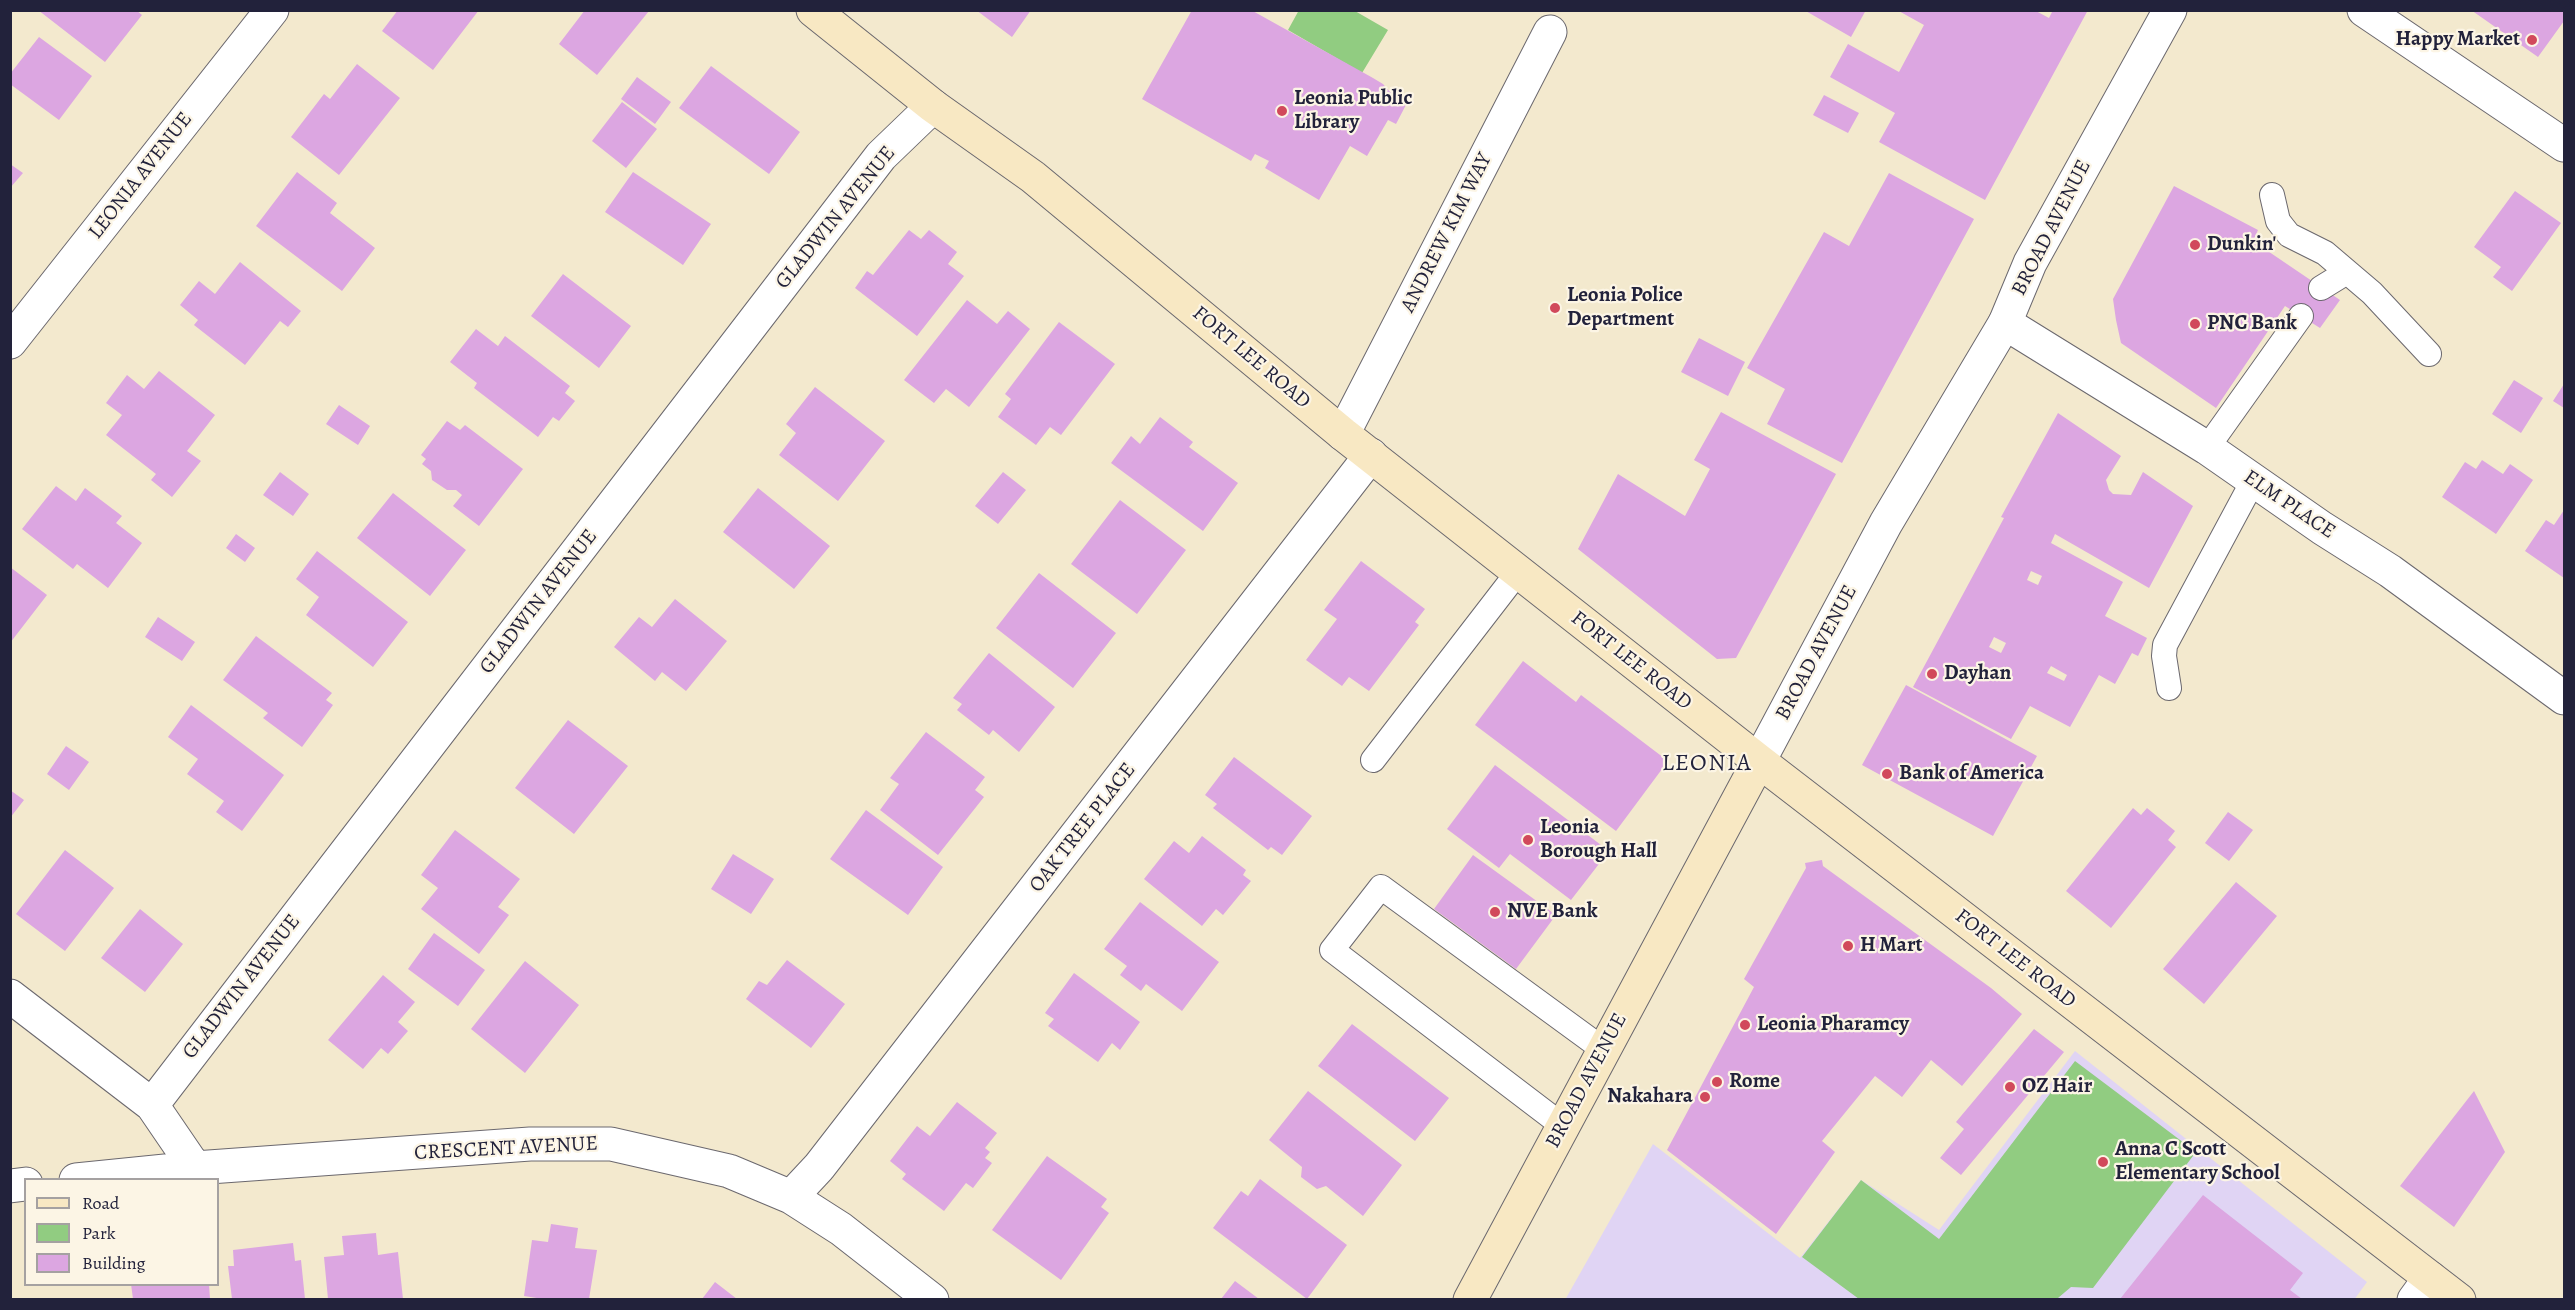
<!DOCTYPE html>
<style>
body{margin:0}
#map{position:relative;width:2575px;height:1310px;overflow:hidden;background:#f3e9ce;font-family:Alegreya,serif}
canvas{display:block}
.frame{position:absolute;inset:0;border:12px solid #22223b;pointer-events:none}
.legend{position:absolute;left:24px;top:1178px;width:195px;height:108px;box-sizing:border-box;background:#fcf5e5;border:2px solid #a5a1a1;margin:0;padding:8px 10px;list-style:none;font-size:18px;color:#22223b}
.legend li{display:flex;align-items:center;gap:12px;height:30px}
.legend b{width:30px;border:2px solid #a5a1a1}
</style>
<div id="map">
<canvas width="2575" height="1310"></canvas>
<div class="frame"></div>
<ul class="legend">
<li><b style="height:8px;background:#f8e8c3"></b>Road</li>
<li><b style="height:16px;background:#91cc81"></b>Park</li>
<li><b style="height:16px;background:#dca6e1"></b>Building</li>
</ul>
</div>
<script>
const ctx = document.querySelector('canvas').getContext('2d');
ctx.lineJoin = 'round';
function fillPath(path, color) { ctx.fillStyle = color; ctx.fill(path, 'evenodd'); }
const poly = rows => new Path2D(rows.map(r => 'M' + r).join(''));
function stroke(path, color, width, dash) { ctx.strokeStyle = color; ctx.lineWidth = width; ctx.lineCap = dash ? 'butt' : 'round'; ctx.setLineDash(dash || []); ctx.stroke(path); }
function label(font, color, halo, rows, align = 'center') {
  ctx.font = font + ' Alegreya,serif'; ctx.lineWidth = 4.5; ctx.setLineDash([]); ctx.textBaseline = 'middle'; ctx.strokeStyle = halo; ctx.fillStyle = color; for (const [text, x, y, turn = 0] of rows) {
    ctx.save(); ctx.translate(x, y); ctx.rotate((+turn || 0) * Math.PI / 180); ctx.textAlign = isNaN(turn) ? turn : align; if (halo) ctx.strokeText(text, 0, 0); ctx.fillText(text, 0, 0); ctx.restore();
  }
}
fillPath(poly([
 [2075,1051,2367,1282,2354,1300,1565,1300,1653,1144,1800,1258,1861,1180,1939,1230]
]), '#e0d4f4');
fillPath(poly([
 [1299,10,1355,11,1388,30,1362,73,1288,30],
 [2075,1061,2196,1152,2093,1288,2071,1287,2058,1298,2033,1299,1859,1299,1802,1257,1861,1180,1939,1239]
]), '#91cc81');
fillPath(poly([
 [38,10,136,10,142,15,105,62],
 [398,10,479,10,433,70,382,31],
 [585,10,649,11,597,75,559,44],
 [976,10,1031,10,1012,37],
 [1192,10,1251,10,1373,78,1383,84,1391,93,1408,101,1396,124,1388,120,1367,156,1350,146,1319,200,1265,168,1269,161,1255,154,1251,161,1142,99],
 [1804,10,1866,10,1851,37],
 [1897,10,2034,10,2049,18,2053,10,2088,10,1985,200,1879,142,1895,113,1830,77,1848,44,1899,72,1924,25],
 [2471,10,2564,10,2564,21,2538,57],
 [39,37,92,76,59,120,10,84,10,74],
 [357,64,400,98,339,175,291,137,324,94,330,99],
 [711,66,800,132,769,174,679,108],
 [637,77,671,102,655,124,621,99],
 [1824,95,1859,113,1848,133,1813,115],
 [622,102,657,129,626,168,592,141],
 [10,164,23,173,10,188],
 [297,172,337,203,330,213,375,248,342,291,256,226],
 [633,172,711,224,683,265,605,212],
 [1889,173,1974,219,1842,463,1767,424,1785,389,1747,368,1824,232,1849,246],
 [2174,186,2258,230,2253,241,2340,300,2320,328,2285,306,2216,408,2121,343,2116,320,2113,299],
 [2515,191,2561,223,2512,291,2493,277,2501,267,2474,247],
 [909,230,921,239,929,230,957,252,948,264,964,276,917,336,855,288,867,271,873,275],
 [240,262,301,311,288,327,280,321,245,365,194,325,198,320,180,305,199,281,215,294],
 [563,274,631,326,599,368,531,316],
 [967,300,997,324,1008,311,1030,329,969,407,946,389,934,403,904,380],
 [1059,322,1115,364,1061,435,1050,427,1036,445,998,417,1011,399,1005,394],
 [476,329,498,346,505,336,570,386,565,393,575,401,559,421,553,417,538,437,474,388,477,383,450,362],
 [1699,338,1745,362,1728,396,1681,372],
 [159,371,215,415,187,451,201,461,172,497,151,480,156,474,106,435,122,415,106,403,127,375,144,389],
 [2514,380,2543,398,2521,433,2492,414],
 [2564,384,2564,408,2553,401],
 [815,387,885,441,838,501,779,455,796,433,786,424],
 [339,405,370,426,358,445,326,424],
 [1721,412,1836,474,1736,658,1717,659,1578,549,1618,474,1685,516,1710,469,1694,460],
 [2058,413,2121,456,2106,480,2109,490,2113,494,2131,495,2143,472,2193,506,2149,588,2055,534,2051,543,2123,582,2105,616,2147,638,2138,656,2132,653,2115,684,2099,675,2070,727,2030,706,2011,739,1913,687,2004,518,2001,517],
 [2031,571,2042,576,2038,585,2027,580],
 [1994,637,2006,643,2001,653,1989,647],
 [2051,666,2067,675,2064,681,2047,673],
 [1160,417,1193,442,1189,447,1238,483,1203,531,1111,463,1131,436,1140,444],
 [447,421,460,430,465,425,523,469,479,526,453,506,462,495,456,490,447,490,432,480,431,471,422,464,426,459,421,455],
 [2482,460,2503,474,2510,464,2533,480,2496,534,2442,497,2465,462,2476,469],
 [280,472,309,494,293,516,263,495],
 [1003,472,1026,490,998,524,975,506],
 [56,486,76,501,85,488,122,516,116,523,142,543,108,588,77,564,73,569,22,529],
 [758,488,830,546,794,589,723,532],
 [393,493,466,550,430,596,357,538],
 [1120,500,1186,550,1137,614,1071,564],
 [2564,510,2564,578,2525,551,2546,520,2554,525],
 [236,534,255,548,245,562,226,548],
 [317,551,408,622,373,667,306,615,319,597,296,579],
 [1361,561,1425,609,1415,622,1419,625,1369,691,1349,677,1342,686,1306,660,1337,619,1324,610],
 [10,567,47,595,10,643],
 [1039,573,1116,633,1073,688,996,628],
 [675,599,727,641,686,691,662,672,655,681,614,647,639,617,652,627],
 [158,617,195,642,182,661,145,637],
 [256,636,332,693,326,700,333,705,302,747,263,718,268,713,223,680],
 [989,653,1055,707,1019,752,993,730,989,735,957,710,962,704,953,698],
 [1523,661,1576,702,1581,695,1668,761,1616,831,1475,725],
 [1906,685,2037,756,1993,836,1862,765],
 [191,705,284,775,242,831,216,812,224,801,187,774,198,759,168,737],
 [568,720,628,766,574,834,515,788],
 [926,732,985,777,975,790,984,797,938,855,880,810,899,784,890,778],
 [66,746,89,762,69,790,47,774],
 [1234,757,1312,816,1282,855,1271,847,1268,850,1213,808,1217,804,1205,795],
 [1495,765,1609,851,1571,900,1510,854,1499,868,1447,829],
 [10,790,24,800,10,818],
 [2133,808,2141,815,2147,808,2175,831,2168,840,2176,847,2111,928,2066,891],
 [866,810,943,867,908,915,830,859],
 [2228,812,2253,830,2229,861,2205,843],
 [455,830,520,879,498,907,509,915,479,954,421,909,438,888,421,875],
 [1202,836,1246,870,1243,875,1251,881,1223,915,1216,909,1202,926,1144,879,1174,841,1189,853],
 [65,850,114,888,65,951,16,914],
 [733,854,774,879,751,914,711,889],
 [1473,855,1556,915,1516,969,1434,909],
 [1822,860,1823,866,1991,988,2022,1014,1962,1086,1931,1060,1902,1097,1875,1076,1822,1141,1835,1152,1776,1234,1667,1150,1754,987,1744,979,1806,868,1805,863],
 [2236,882,2277,916,2204,1004,2163,969],
 [1140,902,1219,962,1182,1011,1146,984,1141,991,1120,975,1127,966,1104,949],
 [140,909,183,944,145,992,101,958],
 [434,933,485,970,458,1006,408,969],
 [787,960,845,1004,811,1048,746,999,759,981,767,985],
 [525,961,579,1005,525,1073,471,1029],
 [1074,973,1140,1022,1120,1050,1112,1043,1098,1062,1048,1026,1054,1019,1045,1013],
 [383,975,415,1002,398,1022,408,1031,388,1054,381,1048,363,1069,328,1040],
 [1352,1024,1449,1098,1415,1141,1318,1066],
 [2034,1029,2064,1052,1961,1175,1940,1158,1964,1129,1956,1122],
 [1308,1091,1402,1165,1363,1216,1326,1186,1317,1189,1301,1177,1302,1167,1269,1140],
 [2474,1091,2505,1152,2454,1227,2400,1186],
 [957,1102,997,1133,985,1148,990,1152,985,1158,992,1163,973,1188,966,1183,944,1211,902,1179,906,1174,890,1161,917,1126,930,1136],
 [1047,1156,1107,1199,1101,1207,1109,1213,1061,1280,992,1230],
 [1260,1179,1347,1245,1307,1299,1213,1228,1241,1191,1248,1196],
 [2203,1195,2303,1273,2290,1290,2302,1299,2120,1299],
 [551,1224,578,1228,575,1248,597,1250,589,1299,543,1299,524,1296,532,1240,548,1242],
 [376,1233,378,1255,398,1252,403,1299,328,1299,324,1257,344,1255,342,1236],
 [293,1243,295,1261,301,1260,305,1299,232,1299,228,1266,234,1266,233,1250],
 [1235,1281,1259,1299,1221,1299],
 [715,1282,737,1299,702,1299],
 [131,1284,209,1284,210,1299,133,1299]
]), '#dca6e1');
const service = poly([
 [2272,195,2278,221,2289,235,2325,253,2372,293,2429,354],
 [2321,288,2347,272],
 [2207,448,2301,316],
 [2169,688,2164,656,2165,645,2253,481],
 [1373,760,1518,572],
 [1563,1126,1332,950,1381,887,1604,1050]
]);
const minor = poly([
 [2364,10,2564,145],
 [2005,323,2207,448,2322,528,2390,571,2564,698],
 [10,342,272,10],
 [1343,434,1550,32],
 [10,996,152,1105,195,1168],
 [152,1105,881,156,933,106],
 [76,1180,195,1168,530,1144,611,1144,729,1171,791,1197,841,1229,932,1300],
 [10,1186,26,1184],
 [791,1197,819,1167,1371,455],
 [2414,1300,2430,1278]
]);
const tertiary = poly([
 [1759,761,1886,523,2005,323,2030,263,2170,10]
]);
const secondary = poly([
 [813,10,933,106,1033,177,1343,434,1759,761,2459,1300],
 [1470,1300,1759,761]
]);
stroke(service, '#6b686e', 26);
stroke(minor, '#6b686e', 35);
stroke(tertiary, '#6b686e', 35);
stroke(secondary, '#6b686e', 35);
stroke(service, '#fff', 24);
stroke(minor, '#fff', 33);
stroke(tertiary, '#fff', 33);
stroke(secondary, '#f8e8c3', 33);
for (const [x, y, r, color] of [
 [2532,40,6,"#d1495b"],
 [1282,111,6,"#d1495b"],
 [2195,245,6,"#d1495b"],
 [1555,308,6,"#d1495b"],
 [2195,324,6,"#d1495b"],
 [1932,674,6,"#d1495b"],
 [1887,774,6,"#d1495b"],
 [1528,840,6,"#d1495b"],
 [1495,912,6,"#d1495b"],
 [1848,946,6,"#d1495b"],
 [1745,1025,6,"#d1495b"],
 [1717,1082,6,"#d1495b"],
 [2010,1087,6,"#d1495b"],
 [1705,1097,6,"#d1495b"],
 [2103,1162,6,"#d1495b"]
]) { const dot = new Path2D(); dot.arc(x, y, r, 0, 2 * Math.PI); ctx.fillStyle = color; ctx.fill(dot); stroke(dot, '#fcf5e5', 2); }
label('bold 21px', '#22223b', '#fcf5e5', [
 ["Happy Market",2520,40,"right"],
 ["Leonia Public",1294,99],
 ["Library",1294,123],
 ["Dunkin'",2207,245],
 ["Leonia Police",1567,296],
 ["Department",1567,320],
 ["PNC Bank",2207,324],
 ["Dayhan",1944,674],
 ["Bank of America",1899,774],
 ["Leonia",1540,828],
 ["Borough Hall",1540,852],
 ["NVE Bank",1507,912],
 ["H Mart",1860,946],
 ["Leonia Pharamcy",1757,1025],
 ["Rome",1729,1082],
 ["OZ Hair",2022,1087],
 ["Nakahara",1693,1097,"right"],
 ["Anna C Scott",2115,1150],
 ["Elementary School",2115,1174]
], 'left');
label('21px', '#22223b', '#fcf5e5', [
 ["LEONIA AVENUE",141,176,-52],
 ["GLADWIN AVENUE",836,218,-51],
 ["BROAD AVENUE",2052,228,-63],
 ["ANDREW KIM WAY",1447,233,-63],
 ["FORT LEE ROAD",1251,358,40],
 ["ELM PLACE",2289,505,34],
 ["GLADWIN AVENUE",539,602,-52],
 ["BROAD AVENUE",1817,653,-62],
 ["FORT LEE ROAD",1631,661,38],
 ["OAK TREE PLACE",1083,828,-52],
 ["FORT LEE ROAD",2015,959,38],
 ["GLADWIN AVENUE",242,987,-52],
 ["BROAD AVENUE",1587,1081,-62],
 ["CRESCENT AVENUE",506,1149,-3]
]);
ctx.letterSpacing = '1.5px';
label('24px', '#22223b', '#fcf5e5', [
 ["LEONIA",1707,764]
]);
ctx.letterSpacing = '0px';
</script>
